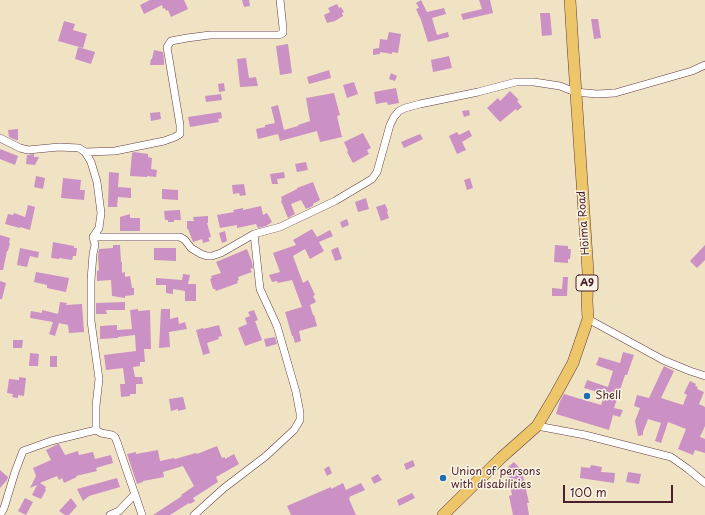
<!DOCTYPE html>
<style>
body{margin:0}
#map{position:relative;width:705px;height:515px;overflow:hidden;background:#f0e3c4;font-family:"Playpen Sans",sans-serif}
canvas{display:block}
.scale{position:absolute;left:563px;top:485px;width:110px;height:18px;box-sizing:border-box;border:2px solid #4a1f2b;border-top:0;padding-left:5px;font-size:12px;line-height:14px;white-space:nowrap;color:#4a1f2b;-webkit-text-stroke:3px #fcf5e5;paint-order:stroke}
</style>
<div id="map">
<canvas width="705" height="515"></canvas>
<div class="scale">100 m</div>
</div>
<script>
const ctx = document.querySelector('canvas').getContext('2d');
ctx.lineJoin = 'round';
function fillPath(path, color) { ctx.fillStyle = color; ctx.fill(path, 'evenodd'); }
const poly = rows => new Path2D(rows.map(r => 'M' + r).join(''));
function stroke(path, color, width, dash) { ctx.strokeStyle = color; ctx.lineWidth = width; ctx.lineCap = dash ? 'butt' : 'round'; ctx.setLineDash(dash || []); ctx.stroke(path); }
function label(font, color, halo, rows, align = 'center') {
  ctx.font = font + ' "Playpen Sans",sans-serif'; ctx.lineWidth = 3; ctx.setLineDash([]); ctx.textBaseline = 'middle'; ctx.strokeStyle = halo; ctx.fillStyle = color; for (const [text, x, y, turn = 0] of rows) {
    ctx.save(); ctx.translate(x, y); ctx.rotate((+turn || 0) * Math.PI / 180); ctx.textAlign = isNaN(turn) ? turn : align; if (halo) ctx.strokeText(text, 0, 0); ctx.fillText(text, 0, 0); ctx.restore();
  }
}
fillPath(poly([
 [150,0,184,0,188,9,171,17,168,10,166,11,165,8,163,9,162,5,144,14,140,5],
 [242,0,249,0,250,6,244,7],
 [421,0,427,12,444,8,446,14,432,18,437,35,448,32,449,37,428,42,421,20,416,9,419,8,416,3],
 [479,0,490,0,493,13,463,20,461,14,482,9],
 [337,4,339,8,341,7,344,12,342,13,343,16,335,21,327,23,324,15,330,12,328,8],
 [540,13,550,13,552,35,542,36],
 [591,19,598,19,601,38,594,39],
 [64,21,75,24,73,30,87,34,83,48,58,41],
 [389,32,401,34,398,53,392,52,392,54,380,52,380,54,373,55,373,49,379,48,380,39,387,40],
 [288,44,292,73,280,75,276,46],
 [78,47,95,52,91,64,75,59],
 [154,50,163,52,164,60,164,65,150,65,151,59,152,59],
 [449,56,452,68,433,72,431,60],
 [246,58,249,78,256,77,258,86,240,87,237,59],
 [329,70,331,78,309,84,307,77],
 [391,73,397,76,395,81,389,79],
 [354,82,358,94,347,98,343,85],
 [224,83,225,91,219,92,218,84],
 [396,88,399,103,388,105,387,102,376,104,374,92],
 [510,91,519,100,517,101,522,107,517,111,516,109,500,122,487,108,498,98,500,101],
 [334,93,340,115,337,116,342,137,320,142,317,131,280,141,278,134,258,139,256,129,265,127,265,125,275,123,271,107,278,105,284,130,298,126,298,125,310,121,306,98],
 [221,94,222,100,206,102,205,96],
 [469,110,470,115,464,117,462,111],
 [160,112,161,119,151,121,150,113],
 [221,112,222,118,218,119,219,122,190,127,188,117],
 [18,129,18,140,16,140,9,137,8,130],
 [469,130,472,136,462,142,466,150,457,154,449,136,457,132,459,135],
 [363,133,371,148,367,150,369,154,353,163,347,152,348,151,344,142],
 [420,134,423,139,404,148,401,142],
 [0,149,18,156,15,165,0,159],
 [134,152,148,154,148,157,152,158,151,169,157,170,156,177,147,176,147,177,130,176,132,153],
 [34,154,34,157,39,157,35,165,26,164,27,155],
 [306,162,308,170,297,172,295,164],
 [109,172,119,173,118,187,131,188,131,198,118,197,117,207,108,207],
 [284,172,285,178,277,179,278,184,272,184,270,174],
 [36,176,45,178,43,189,34,187],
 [63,178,81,180,80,190,85,190,84,200,61,198],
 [470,178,473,188,467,190,464,180],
 [313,182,320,200,313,204,313,206,306,209,301,200,291,204,295,214,288,218,281,201,282,200,281,197,297,189,297,188],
 [244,184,246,195,240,196,239,193,233,194,232,185],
 [162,189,178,190,178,200,162,199],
 [366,198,369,209,358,212,355,202],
 [385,204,388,211,387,212,389,218,381,221,376,207],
 [28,205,35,207,30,230,20,227,20,228,5,224,8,214,13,215,14,213,25,217],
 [261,206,263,215,267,213,272,222,266,226,258,228,256,224,237,228,237,225,220,228,217,215,234,212,233,210,243,208,243,210],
 [178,210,180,210,181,220,174,220,174,222,168,222,168,220,165,220,164,211],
 [130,214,130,218,140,218,140,231,120,231,120,217],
 [208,216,208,223,207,223,211,237,208,238,210,241,203,243,202,239,193,242,188,229,187,229,187,221,194,221,193,217],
 [347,219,349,225,342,228,340,222],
 [312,229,317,237,330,230,333,236,319,242,324,251,310,259,305,249,293,256,303,283,308,280,315,295,313,296,316,302,310,305,313,315,314,315,317,326,299,331,301,341,295,343,293,336,292,336,285,312,302,307,292,280,278,283,277,281,272,282,269,275,280,272,273,253,296,245,293,240],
 [225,231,227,241,222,243,219,233],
 [0,235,10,238,9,243,10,243,8,251,7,251,3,270,0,270],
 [53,242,74,246,74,248,77,248,76,256,73,256,72,260,59,258,59,259,51,258],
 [113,245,120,245,121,262,122,262,122,273,125,272,125,277,130,276,132,288,134,288,134,295,125,296,125,298,112,296,111,280,97,281,97,271,99,270,98,256,99,249,113,248],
 [555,245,568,246,568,249,571,249,570,259,568,259,568,263,554,262],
 [705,245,705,260,697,268,690,261],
 [338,247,342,259,335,261,331,250],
 [20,248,39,252,38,258,30,256,27,267,17,265],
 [154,248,176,248,176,261,154,260],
 [247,249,252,262,253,268,250,269,252,272,238,277,239,280,237,281,238,283,216,291,215,289,213,289,210,279,212,278,211,276,221,273,216,262],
 [36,272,69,278,66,292,47,288,47,285,34,282],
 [183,274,190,275,188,284,196,284,196,301,185,301,185,291,173,289,173,294,166,293,166,285,156,285,156,278,182,280],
 [563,277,568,277,567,296,552,296,552,288,562,289],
 [0,281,6,283,2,299,0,299],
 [60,302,67,303,66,305,82,304,84,332,69,333,68,325,59,323,55,336,49,334,53,322,30,318,31,311,42,313,42,310,58,314],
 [125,302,125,310,106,310,107,314,96,314,96,303],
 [138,309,138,311,150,310,151,349,144,349,145,362,140,362,140,366,133,367,135,377,142,377,143,384,136,384,136,394,130,394,130,396,121,397,120,384,125,384,123,368,106,370,104,355,136,351,135,335,118,337,118,338,100,339,100,326,117,325,117,330,132,329,130,310],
 [161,309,170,309,170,319,178,317,179,324,185,322,187,329,169,332,170,347,159,348],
 [254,310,258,320,255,321,262,340,245,346,238,328,247,324,245,318,250,316,248,312],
 [219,325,222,336,218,337,219,339,207,343,210,353,203,355,196,330,203,328,203,329],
 [275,337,277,344,266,347,264,339],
 [13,340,23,340,22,348,13,348],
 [623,352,634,355,627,375,625,375,614,408,623,410,620,417,613,415,609,430,556,414,560,401,564,394,601,405,605,394,584,388,587,380,608,387,613,371,596,365,599,357,620,363],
 [30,353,39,354,38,366,29,366],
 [50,356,57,356,57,367,50,367],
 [664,366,674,371,661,398,683,405,687,395,684,393,690,381,696,384,695,386,698,387,697,389,704,392,699,404,705,407,705,426,700,437,705,439,705,453,695,450,693,455,678,449,686,429,668,422,661,443,655,441,661,423,648,419,643,432,643,435,638,436,635,421,640,408,634,406,637,395,649,398],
 [19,377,26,378,24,396,18,395,18,398,12,397,13,394,7,393,9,379,19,380],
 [183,397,186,409,178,411,178,409,171,411,169,399],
 [58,444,59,444,65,455,78,451,79,455,93,452,95,459,111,455,113,463,96,468,97,471,76,476,77,477,64,483,62,478,59,480,57,476,40,483,46,487,45,489,46,490,41,499,32,495,37,485,30,488,36,476,33,468,51,460,46,450],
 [217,446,222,458,225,457,225,459,234,454,239,464,216,477,218,482,193,498,195,501,190,504,189,503,170,515,153,515,182,496,181,495,194,486,183,466,163,472,164,477,143,481,143,482,137,484,127,454,136,452,136,454,158,450,160,461,174,458,175,459,196,453,197,454],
 [413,460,415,466,406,470,404,464],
 [514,462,522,471,529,503,527,503,529,515,513,515,509,496,512,495,508,475,514,474,508,467],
 [591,465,602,467,601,472,615,473,614,483,580,478,581,467,590,468],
 [329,466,332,473,327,476,324,469],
 [0,470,8,477,7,480,0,488],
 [628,472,641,474,639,484,626,482],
 [378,474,382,480,374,484,371,478],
 [117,478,120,487,89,496,83,501,77,489],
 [343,483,346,490,361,483,365,490,349,497,350,498,349,499,356,515,291,515,287,506,331,487,331,489],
 [412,493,415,498,399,506,397,500],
 [25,498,33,502,26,515,18,511],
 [71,498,77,506,69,515,65,515,59,511]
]), '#cb90c4');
const street = poly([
 [0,138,20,148,28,150,59,147,79,148,85,152,91,162,97,182,101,213,99,228,93,237,95,245,93,254,91,280,91,321,99,379,96,406,96,430],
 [85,152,115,151,164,141,175,137,180,134,180,125,167,47,171,41,187,38,210,35,279,35,283,33,283,28,280,0],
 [93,237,180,237,185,240,191,248,201,254,207,256,212,256,221,253,254,234,280,227,335,201,372,179,377,172,390,125,394,117,399,111,405,108,420,104,478,92,516,82,534,82,560,86,575,92,597,94,615,93,692,71,705,65],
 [588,319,663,360,690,371,705,376],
 [537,426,585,435,671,457,688,469,705,483],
 [0,515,4,508,15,472,23,451,51,441,96,430,101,433,112,435,115,437,117,442,142,515],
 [110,515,119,511,135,494],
 [194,515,224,488,266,456,294,430,300,420,300,413,296,392,277,326,260,289,254,234]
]);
const primary = poly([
 [443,515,502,457,537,426,556,394,573,363,588,319,587,301,588,272,573,49,570,0]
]);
stroke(street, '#633c42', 8);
stroke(primary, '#633c42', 12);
stroke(street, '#fff', 7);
stroke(primary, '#ecc669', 11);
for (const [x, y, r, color] of [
 [587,396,4,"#1f6fb2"],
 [443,478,4,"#1f6fb2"]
]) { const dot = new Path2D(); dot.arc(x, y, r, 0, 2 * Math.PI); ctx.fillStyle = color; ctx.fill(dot); stroke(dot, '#fcf5e5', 1.5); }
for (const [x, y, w] of [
 [587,283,22]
]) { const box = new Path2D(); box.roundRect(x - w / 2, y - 8, w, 16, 3); ctx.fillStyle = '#fcf5e5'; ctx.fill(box); stroke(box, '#4a1f2b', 1); }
label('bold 10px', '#4a1f2b', null, [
 ["A9",587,283]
]);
label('11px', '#4a1f2b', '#fcf5e5', [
 ["Hoima Road",584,223,-94]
]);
label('11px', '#4a1f2b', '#fcf5e5', [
 ["Shell",595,396],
 ["Union of persons",451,472],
 ["with disabilities",451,485]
], 'left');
</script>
